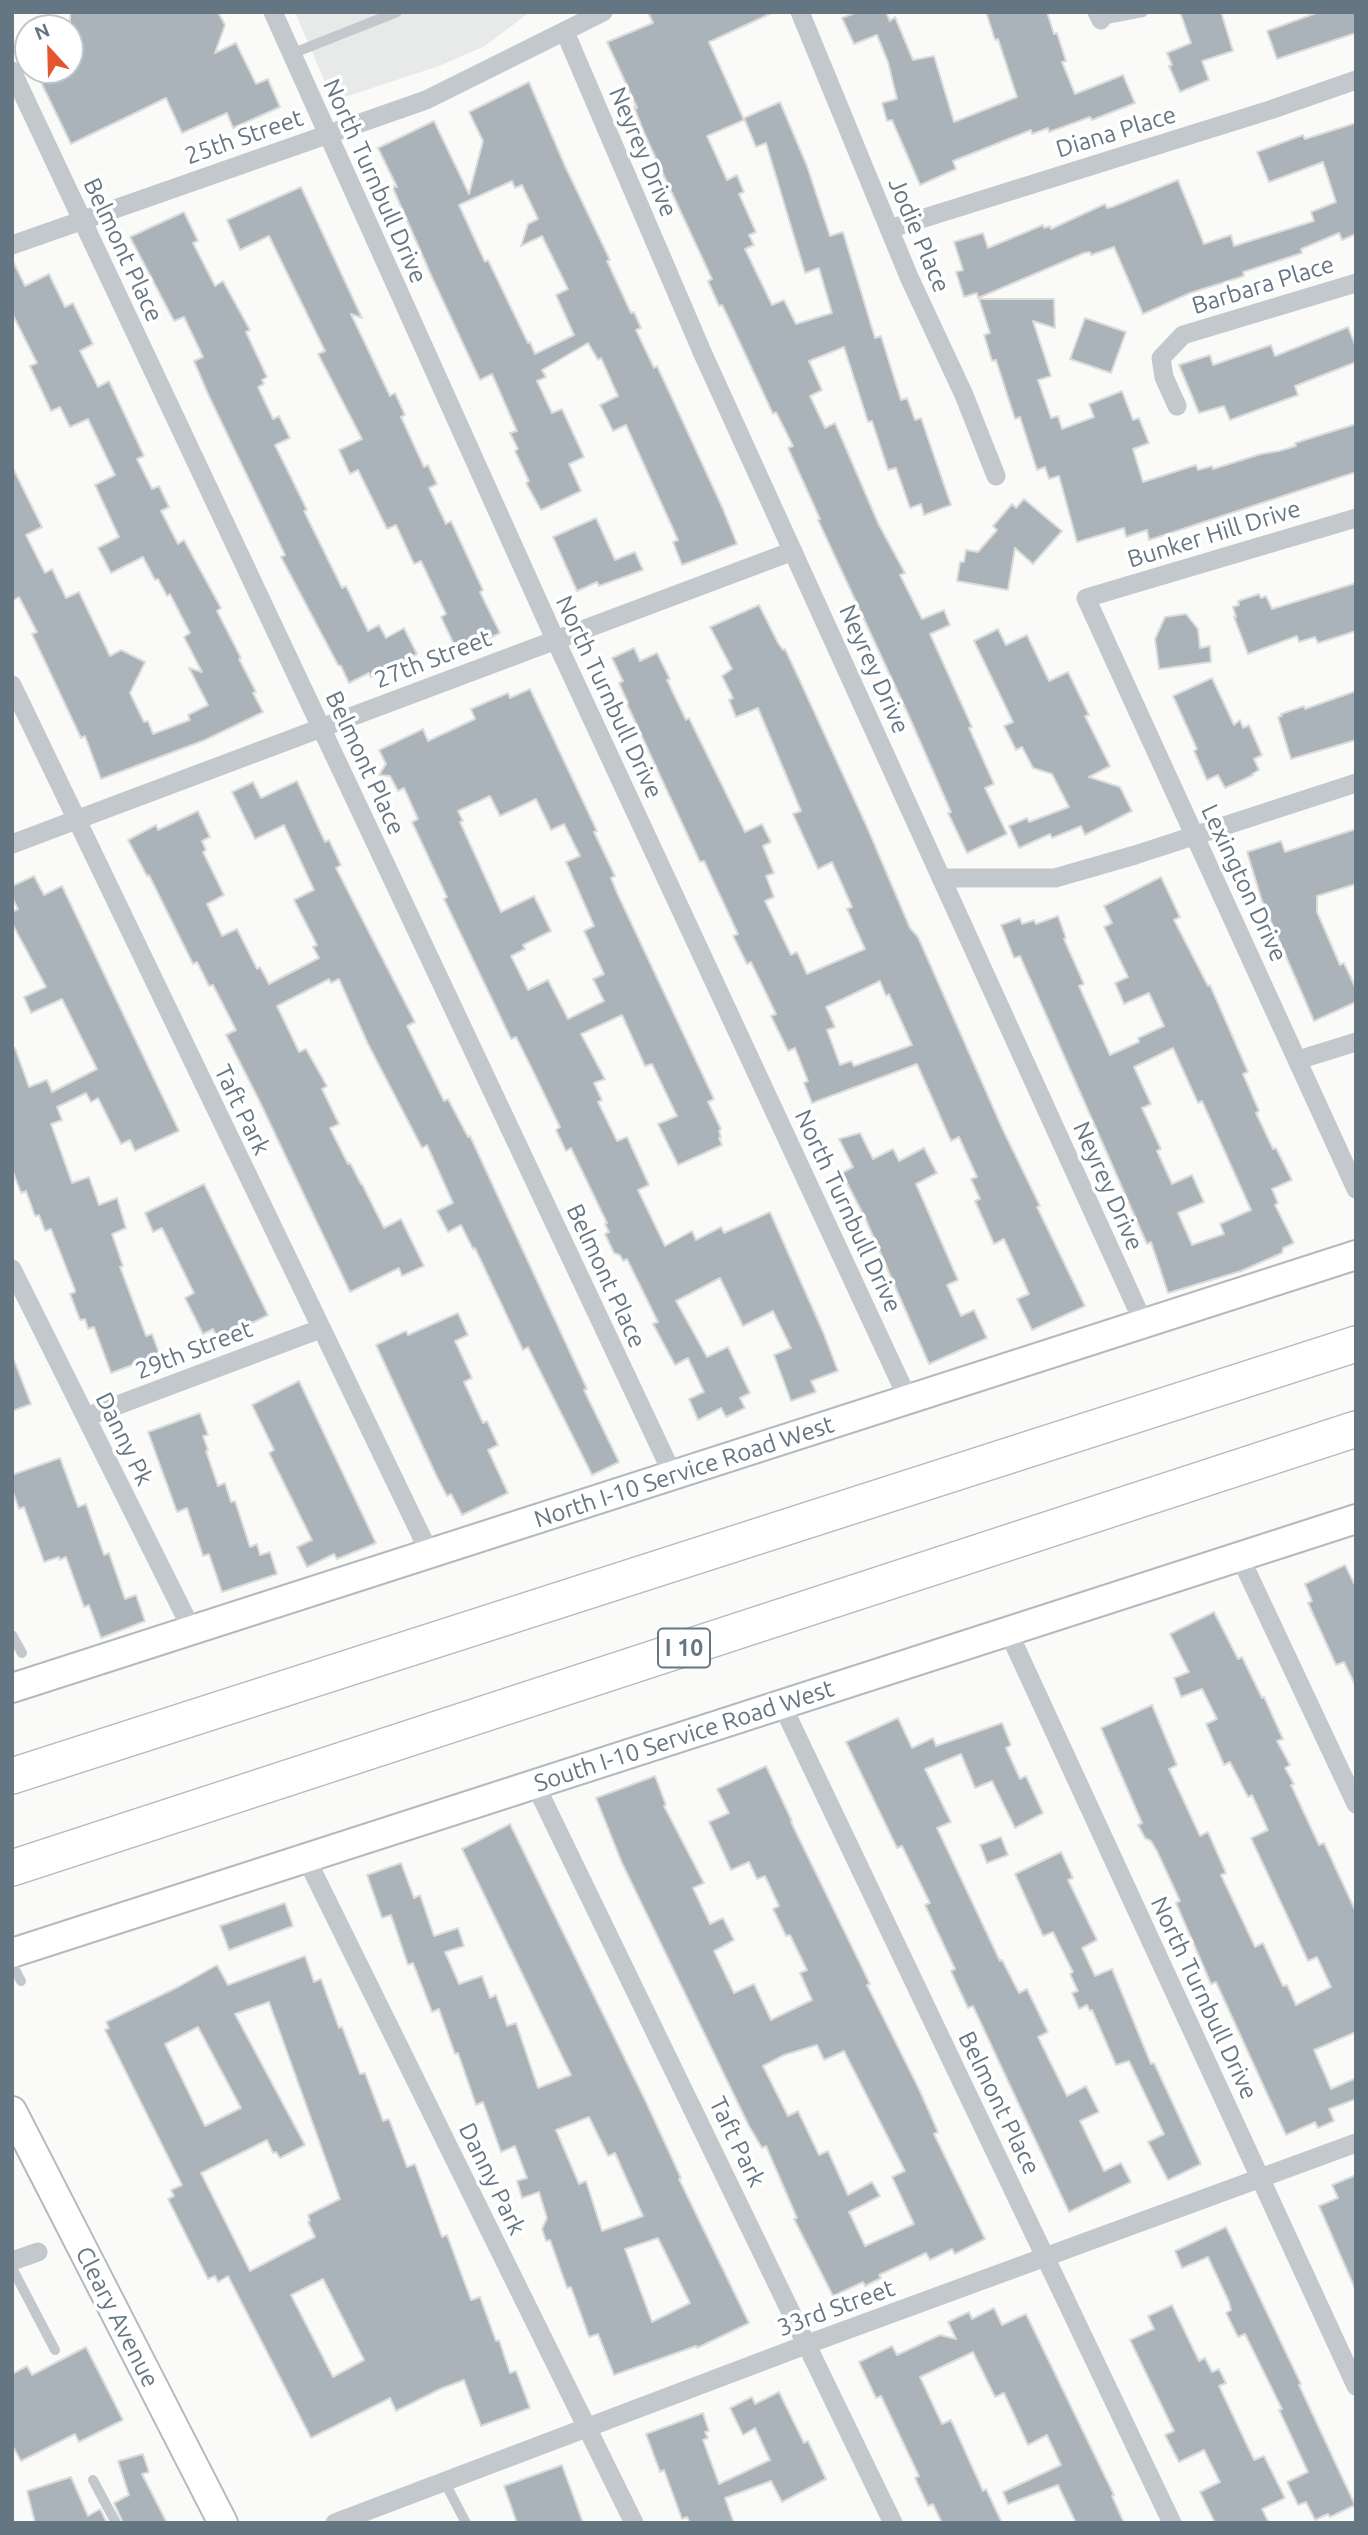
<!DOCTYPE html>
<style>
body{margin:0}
#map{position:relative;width:1368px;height:2535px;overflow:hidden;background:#fafaf8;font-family:Ubuntu,sans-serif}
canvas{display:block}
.frame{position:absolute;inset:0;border:14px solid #657683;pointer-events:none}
.north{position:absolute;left:14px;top:14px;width:70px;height:70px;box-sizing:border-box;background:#fff;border:2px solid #c1c8cd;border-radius:50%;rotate:338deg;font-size:19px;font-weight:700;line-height:28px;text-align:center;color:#657683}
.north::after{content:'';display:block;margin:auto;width:24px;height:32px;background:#e4572e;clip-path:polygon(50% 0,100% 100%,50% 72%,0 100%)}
</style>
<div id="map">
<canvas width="1368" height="2535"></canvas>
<div class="frame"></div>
<div class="north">N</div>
</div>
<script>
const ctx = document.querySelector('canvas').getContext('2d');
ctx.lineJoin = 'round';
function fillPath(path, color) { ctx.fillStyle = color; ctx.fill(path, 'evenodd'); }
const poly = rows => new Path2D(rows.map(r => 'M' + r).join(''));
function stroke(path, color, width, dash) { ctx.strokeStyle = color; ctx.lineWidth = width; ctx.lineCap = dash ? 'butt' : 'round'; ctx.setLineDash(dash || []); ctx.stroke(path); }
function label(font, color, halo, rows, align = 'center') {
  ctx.font = font + ' Ubuntu,sans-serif'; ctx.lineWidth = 7; ctx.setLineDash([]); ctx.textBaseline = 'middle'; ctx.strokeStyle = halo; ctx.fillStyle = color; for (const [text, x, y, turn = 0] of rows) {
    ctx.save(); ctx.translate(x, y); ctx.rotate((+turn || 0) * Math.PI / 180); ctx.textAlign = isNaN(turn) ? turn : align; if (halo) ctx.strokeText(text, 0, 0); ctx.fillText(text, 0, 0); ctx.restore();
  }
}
fillPath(poly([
 [295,12,530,12,485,46,439,66,333,101]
]), '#e8e9e9');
const building = poly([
 [70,12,218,12,225,25,215,53,236,43,256,84,268,79,280,107,233,128,227,113,182,133,166,98,71,144,35,70,70,70,70,12],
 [648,12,774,12,709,42,744,120,707,136,727,180,737,175,744,192,739,194,756,232,749,235,754,245,745,249,772,305,784,300,796,324,832,313,819,268,805,273,766,143,756,147,744,118,780,102,807,166,830,236,843,232,875,338,881,336,901,400,907,398,915,420,921,418,951,505,924,515,921,504,910,508,896,468,888,470,872,421,868,422,844,347,809,361,822,390,810,396,825,428,835,423,879,525,905,573,900,575,922,619,944,610,950,625,930,634,972,727,969,728,994,784,985,788,1007,834,967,853,948,813,951,812,908,714,818,520,820,519,788,448,793,446,776,412,773,414,728,317,722,305,719,306,708,281,712,279,645,135,634,107,637,108,607,42,653,23,648,12],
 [857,12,886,12,890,21,895,17,913,60,934,56,954,122,1017,97,998,39,995,40,986,12,1047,12,1054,34,1057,33,1066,61,1062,62,1075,94,1123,75,1135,103,1092,120,1090,117,1049,132,1048,128,1032,134,1031,130,953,161,956,169,920,185,892,120,887,121,882,103,897,99,888,62,877,35,854,44,842,18,857,12],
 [1180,12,1221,12,1233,51,1202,61,1209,80,1180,92,1169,66,1172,65,1167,53,1191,43,1180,12],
 [1319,12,1356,12,1356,33,1277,59,1267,31,1319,12],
 [529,82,565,166,610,260,607,261,631,313,634,312,641,328,636,330,654,368,657,366,678,411,723,509,737,544,682,565,673,542,678,540,626,425,613,431,600,405,618,396,601,358,598,360,588,343,542,370,546,377,537,381,552,413,562,409,584,457,569,464,581,491,541,510,526,483,529,481,515,451,518,449,510,433,517,431,492,374,480,380,431,275,392,186,397,187,378,148,434,121,469,194,483,141,469,112,529,82],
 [512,181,515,188,522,185,538,219,528,224,521,246,542,236,568,289,556,295,574,335,535,354,530,342,528,343,488,260,485,262,459,205,512,181],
 [1356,123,1356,234,1342,240,1339,233,1301,249,1302,253,1243,272,1244,276,1190,293,1143,314,1114,247,1091,255,1090,252,1084,253,978,298,977,293,964,297,956,272,963,270,954,242,983,233,988,248,1043,225,1044,228,1050,226,1051,229,1105,204,1107,208,1112,207,1178,180,1204,244,1231,235,1234,246,1314,221,1311,212,1336,202,1323,162,1269,182,1257,152,1303,135,1305,139,1356,123],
 [301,187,362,318,351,314,390,396,395,393,405,415,401,417,424,467,428,465,437,484,429,488,446,524,451,521,483,590,480,592,500,633,458,653,441,617,446,614,421,561,414,564,396,525,387,529,358,470,350,474,339,450,362,439,318,354,325,351,269,236,240,250,227,220,301,187],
 [184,212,198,241,193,243,215,286,223,281,250,330,246,332,267,377,262,380,264,384,258,387,273,419,279,416,290,438,275,445,307,510,304,511,342,588,346,586,368,631,379,625,386,638,404,628,417,654,371,677,369,673,349,683,341,666,338,665,281,557,285,555,208,394,194,361,203,357,184,317,174,321,130,237,184,212],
 [12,259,25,286,49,274,65,307,73,303,93,344,80,351,98,387,109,381,144,456,137,459,152,489,159,486,169,507,161,511,178,544,184,540,221,608,217,611,241,658,239,659,256,692,253,693,263,712,205,740,101,779,85,736,81,738,32,634,37,632,19,597,12,601,12,466,42,527,26,535,45,573,52,569,66,598,79,592,110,656,121,650,145,662,130,693,144,722,148,721,153,734,190,720,188,715,208,705,189,668,202,672,184,637,190,633,170,594,167,596,158,579,155,580,143,557,111,573,98,548,119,537,95,485,115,475,88,419,70,427,60,407,51,411,30,366,37,363,12,313,12,259],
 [979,299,1054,299,1055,328,1033,321,1051,376,1038,380,1051,418,1058,416,1062,429,1094,417,1089,404,1122,391,1133,420,1139,418,1149,443,1133,449,1143,482,1196,465,1198,470,1212,466,1213,469,1261,454,1279,451,1296,446,1295,443,1356,424,1356,472,1149,540,1147,530,1126,537,1124,528,1077,542,1059,476,1049,479,1045,467,1037,470,1020,417,1015,419,996,360,992,361,984,335,990,333,979,299],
 [1085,318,1126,332,1111,373,1070,359,1085,318],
 [1348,327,1356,347,1356,362,1295,386,1298,395,1230,420,1224,406,1199,413,1179,365,1210,355,1213,365,1271,345,1275,356,1348,327],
 [1024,499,1062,531,1033,564,1015,548,1008,590,957,581,960,562,964,562,966,550,978,552,997,530,993,526,1012,504,1016,508,1024,499],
 [596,518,615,560,635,552,643,570,599,586,597,582,577,591,553,537,596,518],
 [1356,583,1356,631,1318,643,1315,637,1299,642,1297,636,1248,654,1234,617,1236,617,1233,607,1239,605,1238,601,1259,594,1261,598,1266,596,1272,609,1356,583],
 [759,605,778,643,783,650,785,649,800,681,867,827,910,928,918,937,1003,1130,1040,1206,1037,1207,1085,1306,1032,1330,1017,1299,1029,1294,1004,1239,994,1244,975,1201,980,1199,971,1179,977,1177,959,1137,951,1141,917,1064,812,1103,804,1083,808,1081,795,1048,788,1051,771,1016,776,1014,751,962,747,964,733,936,738,934,704,861,700,862,627,704,628,703,619,683,623,681,612,658,634,648,640,661,657,653,670,679,667,680,686,720,689,718,745,832,762,824,771,842,763,846,774,873,766,876,774,897,765,901,791,955,797,952,807,974,865,949,847,909,852,907,832,862,818,869,793,814,801,811,758,708,736,717,729,700,733,698,722,676,732,669,710,627,759,605],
 [880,981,886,996,889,994,912,1045,854,1066,851,1061,840,1065,827,1030,835,1027,826,1007,880,981],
 [1186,614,1198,629,1200,648,1210,646,1211,662,1159,669,1155,639,1165,617,1186,614],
 [998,629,1006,645,1027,635,1049,681,1068,672,1089,715,1085,716,1110,766,1089,777,1120,787,1132,811,1085,835,1081,826,1052,838,1050,834,1019,848,1009,826,1027,818,1029,822,1069,807,1052,774,1033,768,1022,747,1016,750,1004,726,1013,722,974,641,998,629],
 [1212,678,1234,725,1240,720,1243,728,1249,725,1262,755,1254,759,1259,770,1252,774,1253,775,1225,788,1218,775,1207,780,1194,751,1197,749,1173,696,1212,678],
 [530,689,597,831,594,832,615,876,611,878,618,895,714,1099,708,1102,721,1129,719,1131,721,1137,719,1138,722,1145,678,1165,658,1124,677,1116,652,1064,645,1066,622,1015,581,1034,605,1079,594,1083,602,1100,598,1102,617,1141,627,1137,649,1185,638,1190,665,1246,692,1231,696,1240,721,1227,724,1233,770,1212,823,1332,838,1371,811,1381,816,1392,791,1401,774,1355,791,1348,773,1311,743,1326,720,1278,676,1301,707,1357,728,1347,750,1393,740,1398,745,1408,726,1417,721,1408,698,1420,689,1399,704,1392,688,1358,675,1365,653,1324,658,1322,627,1259,623,1261,620,1255,614,1253,605,1234,609,1232,605,1224,607,1223,571,1148,566,1151,556,1130,560,1127,535,1075,516,1037,511,1039,444,899,447,897,412,822,418,819,404,788,398,791,390,776,379,775,386,764,379,750,423,729,428,741,475,719,471,709,508,693,510,698,530,689],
 [490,796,500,816,536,799,551,830,564,824,580,856,566,862,594,926,584,931,604,974,593,979,604,1001,568,1019,548,980,528,990,511,956,525,949,523,945,551,931,534,896,501,912,460,822,463,821,458,811,490,796],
 [1356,691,1356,740,1291,759,1278,717,1282,716,1281,714,1304,706,1305,709,1356,691],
 [297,781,325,842,329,840,341,865,336,868,415,1022,407,1026,444,1101,448,1099,468,1137,470,1136,587,1389,584,1390,619,1462,592,1475,528,1347,523,1350,475,1248,473,1249,461,1225,448,1232,437,1211,453,1203,427,1145,422,1148,368,1044,339,979,331,983,329,979,277,1006,299,1052,306,1049,327,1086,322,1089,339,1124,330,1128,348,1164,350,1163,361,1184,362,1184,384,1228,401,1219,424,1266,402,1276,399,1268,350,1292,259,1100,226,1035,236,1030,213,985,209,986,197,962,193,964,149,875,147,876,128,840,156,825,158,830,198,811,210,837,202,841,206,850,203,852,224,895,207,904,222,936,237,929,257,969,260,967,269,984,319,958,313,947,317,945,294,900,314,890,284,825,255,839,232,792,253,782,261,798,297,781],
 [1356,829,1356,884,1317,896,1317,912,1340,965,1344,963,1356,989,1356,1002,1314,1021,1262,901,1247,852,1281,841,1285,852,1356,829],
 [34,876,44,895,62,886,179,1131,135,1151,130,1140,121,1144,98,1098,91,1102,86,1093,57,1107,62,1120,51,1124,72,1183,89,1177,99,1205,117,1198,126,1228,112,1234,123,1266,120,1267,146,1336,152,1334,161,1358,144,1364,143,1361,111,1373,94,1327,88,1329,85,1319,80,1320,70,1294,75,1292,75,1290,51,1229,45,1231,39,1215,35,1216,26,1191,21,1193,12,1169,12,1048,15,1048,29,1087,47,1080,52,1092,97,1069,62,999,31,1013,24,997,46,987,12,923,12,912,18,909,12,897,12,886,34,876],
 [1161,877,1180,917,1174,920,1208,986,1210,985,1248,1072,1243,1074,1259,1111,1256,1113,1273,1149,1276,1148,1292,1180,1272,1189,1278,1203,1275,1205,1294,1243,1283,1248,1282,1253,1241,1271,1168,1293,1151,1242,1147,1244,1020,956,1014,958,1001,925,1020,918,1022,924,1034,920,1036,924,1058,916,1066,938,1064,939,1084,984,1079,986,1110,1055,1139,1042,1138,1038,1164,1026,1149,993,1124,1004,1115,983,1128,977,1104,927,1112,923,1104,906,1161,877],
 [1173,1048,1198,1103,1202,1101,1251,1210,1220,1224,1224,1234,1192,1245,1178,1213,1204,1202,1192,1175,1172,1184,1157,1151,1161,1149,1142,1108,1151,1104,1134,1067,1173,1048],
 [860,1133,873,1159,893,1149,899,1161,924,1148,937,1173,916,1184,958,1280,947,1285,961,1316,974,1310,987,1338,929,1364,866,1220,842,1173,853,1167,839,1139,860,1133],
 [204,1184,268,1315,218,1340,213,1329,203,1334,185,1298,194,1293,162,1228,153,1232,145,1213,204,1184],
 [458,1313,468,1335,455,1341,472,1378,464,1382,483,1423,487,1421,498,1445,488,1450,508,1493,462,1515,451,1494,447,1496,436,1475,376,1345,406,1331,408,1335,458,1313],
 [14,1360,31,1404,12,1411,12,1361,14,1360],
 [299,1381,376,1543,337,1559,334,1554,307,1567,297,1547,312,1540,269,1453,274,1450,252,1405,299,1381],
 [200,1413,208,1435,203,1436,208,1450,206,1451,218,1486,225,1483,231,1502,235,1501,250,1547,257,1544,260,1555,270,1552,277,1574,222,1592,209,1554,203,1556,187,1508,177,1512,148,1432,200,1413],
 [60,1458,78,1507,86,1504,104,1555,109,1553,125,1599,136,1595,145,1621,101,1638,89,1605,84,1607,66,1557,59,1560,59,1557,44,1562,24,1507,19,1509,12,1489,12,1475,60,1458],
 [1345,1565,1356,1587,1356,1687,1344,1662,1336,1665,1308,1603,1312,1601,1305,1584,1345,1565],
 [1214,1612,1238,1659,1242,1657,1262,1698,1264,1697,1283,1739,1277,1741,1290,1765,1285,1768,1294,1784,1291,1785,1319,1845,1324,1843,1356,1912,1356,2032,1314,2050,1331,2089,1356,2078,1356,2099,1329,2109,1334,2121,1318,2128,1315,2122,1286,2135,1216,1982,1211,1984,1176,1903,1180,1901,1157,1851,1151,1841,1145,1838,1138,1825,1142,1823,1101,1728,1152,1705,1177,1765,1169,1769,1200,1836,1208,1832,1226,1873,1221,1875,1255,1947,1263,1943,1283,1986,1287,1985,1296,2005,1331,1987,1317,1957,1308,1961,1251,1838,1268,1830,1252,1795,1248,1797,1230,1762,1224,1765,1206,1724,1217,1719,1202,1689,1181,1697,1174,1678,1189,1672,1170,1634,1214,1612],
 [898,1718,912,1748,933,1738,936,1746,1002,1723,1011,1745,1006,1748,1020,1779,1026,1776,1043,1813,1015,1828,992,1781,975,1788,961,1754,925,1769,951,1822,937,1828,1000,1961,1002,1960,1019,1993,1027,1989,1048,2032,1038,2037,1067,2096,1086,2086,1099,2112,1080,2121,1104,2171,1121,2163,1131,2182,1069,2212,973,2006,968,2008,960,1991,951,1971,955,1969,925,1905,930,1903,902,1846,897,1848,846,1742,898,1718],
 [766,1766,792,1821,791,1822,870,1984,867,1985,919,2089,938,2132,934,2134,985,2239,955,2254,952,2249,930,2260,926,2253,879,2275,881,2278,865,2286,863,2282,833,2296,794,2219,797,2218,766,2146,762,2148,749,2126,622,1863,596,1798,655,1776,666,1805,664,1806,704,1883,693,1888,710,1924,723,1918,734,1940,714,1951,734,1993,754,1984,771,2020,812,2000,800,1973,807,1970,790,1935,786,1936,773,1909,779,1906,765,1876,757,1879,749,1862,731,1870,709,1822,729,1813,717,1789,766,1766],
 [817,2045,824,2060,844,2051,905,2171,892,2177,914,2224,865,2246,849,2212,880,2196,872,2182,848,2195,828,2151,819,2155,798,2111,788,2116,763,2066,784,2055,817,2045],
 [510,1824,646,2102,681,2178,679,2179,749,2323,697,2348,696,2346,614,2375,598,2334,589,2337,571,2287,567,2288,550,2240,546,2241,542,2229,547,2218,539,2192,522,2198,517,2181,527,2178,515,2146,501,2152,483,2102,476,2105,458,2053,455,2054,439,2009,432,2012,413,1963,408,1965,391,1915,382,1918,367,1875,401,1863,414,1898,420,1895,434,1936,458,1928,464,1946,445,1952,459,1984,482,1976,490,1998,496,1995,507,2026,516,2023,538,2088,571,2075,462,1849,510,1824],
 [589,2117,608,2156,615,2153,643,2216,602,2231,586,2181,579,2184,556,2130,589,2117],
 [658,2238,690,2303,652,2322,625,2249,658,2238],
 [1001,1837,1008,1855,987,1863,980,1845,1001,1837],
 [1061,1852,1073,1878,1068,1880,1097,1940,1082,1948,1095,1976,1112,1969,1151,2064,1154,2063,1201,2164,1168,2180,1148,2142,1164,2134,1129,2061,1116,2065,1092,2010,1090,2011,1087,2005,1079,2009,1072,1993,1078,1991,1070,1974,1073,1972,1053,1932,1043,1936,1015,1874,1061,1852],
 [285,1903,293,1926,229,1950,220,1926,285,1903],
 [305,1956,314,1982,321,1979,339,2028,342,2027,360,2074,365,2073,383,2121,389,2119,407,2167,415,2164,442,2237,447,2235,471,2300,480,2297,496,2341,499,2340,510,2373,516,2371,530,2408,481,2426,464,2380,440,2389,396,2411,390,2398,311,2438,228,2276,218,2282,215,2276,208,2279,168,2199,174,2196,171,2190,182,2185,105,2030,109,2028,106,2022,180,1986,217,1965,228,1985,305,1956],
 [269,2002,340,2199,308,2215,310,2221,308,2222,315,2237,250,2271,201,2173,267,2140,273,2153,276,2152,280,2158,305,2145,235,2014,269,2002],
 [198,2027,241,2108,205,2126,165,2044,198,2027],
 [323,2279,364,2360,333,2377,291,2295,323,2279],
 [1356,2175,1356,2291,1319,2206,1338,2198,1332,2185,1356,2175],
 [1226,2227,1301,2384,1299,2385,1355,2505,1330,2517,1328,2514,1315,2520,1306,2502,1298,2505,1287,2482,1308,2472,1279,2410,1282,2409,1245,2334,1238,2337,1226,2313,1231,2310,1229,2302,1208,2257,1182,2268,1175,2251,1226,2227],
 [1172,2305,1199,2361,1205,2358,1212,2372,1219,2369,1226,2383,1219,2386,1254,2460,1264,2456,1285,2498,1262,2509,1269,2523,1215,2523,1200,2492,1220,2482,1204,2450,1179,2462,1165,2435,1174,2431,1130,2340,1154,2329,1148,2316,1172,2305],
 [994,2308,1002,2325,1026,2314,1114,2495,1112,2496,1124,2523,1076,2523,1058,2485,1008,2504,1003,2492,1061,2465,1047,2435,1028,2445,1004,2393,995,2397,973,2352,920,2377,942,2424,951,2420,983,2491,986,2489,1002,2523,942,2523,933,2504,928,2506,915,2478,919,2476,881,2396,876,2398,859,2362,892,2346,897,2355,940,2335,956,2339,948,2322,969,2312,972,2319,994,2308],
 [86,2347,123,2420,79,2442,75,2434,21,2461,12,2445,12,2374,27,2366,32,2375,86,2347],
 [779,2392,804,2443,808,2441,826,2479,782,2502,771,2481,725,2498,734,2523,690,2523,687,2517,682,2519,664,2470,660,2472,646,2434,703,2413,709,2431,705,2432,708,2438,703,2440,719,2484,770,2460,755,2428,743,2435,730,2408,752,2397,755,2404,779,2392],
 [143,2454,149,2472,142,2474,167,2523,123,2523,114,2503,129,2495,118,2461,143,2454],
 [562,2465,583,2523,517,2523,504,2486,562,2465],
 [71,2477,88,2516,100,2509,107,2523,35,2523,27,2491,71,2477]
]);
fillPath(building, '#aab3b9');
stroke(building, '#dcdcda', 2);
const secondary = poly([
 [12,1688,1356,1255],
 [12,1953,1356,1519],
 [12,2111,223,2523]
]);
const highway = poly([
 [12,1776,1356,1344],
 [12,1868,1356,1429]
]);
stroke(secondary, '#b3babf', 32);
stroke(highway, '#b4b9bd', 38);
stroke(poly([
 [1101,20,1143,12],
 [291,54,397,12],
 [12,1635,22,1653],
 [12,1964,21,1981],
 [12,2268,55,2350],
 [93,2480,116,2523],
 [444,2481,466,2523]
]), '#c3c8cc', 10);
stroke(poly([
 [273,12,555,639,908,1399],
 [800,12,909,277,964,395,996,476],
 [1097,12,1101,20],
 [565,32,703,354,1144,1324],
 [12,71,673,1475],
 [889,229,1270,110,1356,80],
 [12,245,426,100,603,12],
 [1177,406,1164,377,1161,358,1183,335,1356,283],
 [1356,518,1086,598,1356,1189],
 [12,685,430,1554],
 [12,844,793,551],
 [941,878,1055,878,1135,855,1356,783],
 [1298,1060,1356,1042],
 [12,1269,192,1630],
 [86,1417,320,1329],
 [1240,1557,1356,1804],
 [1008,1631,1356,2386],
 [782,1705,1172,2523],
 [535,1784,893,2523],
 [306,1858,634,2523],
 [12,2261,38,2252],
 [335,2523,808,2344,1356,2143]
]), '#c3c8cc', 19);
stroke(secondary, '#fff', 28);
stroke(highway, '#fff', 35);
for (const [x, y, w] of [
 [684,1648,52]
]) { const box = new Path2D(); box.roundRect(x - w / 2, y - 19.5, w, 39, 5); ctx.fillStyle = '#fff'; ctx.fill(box); stroke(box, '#657683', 2); }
label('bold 23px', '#657683', null, [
 ["I 10",684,1648]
]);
label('24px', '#657683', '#fff', [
 ["Diana Place",1116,132,-17],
 ["25th Street",244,137,-19],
 ["Neyrey Drive",643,152,67],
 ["North Turnbull Drive",375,181,66],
 ["Jodie Place",919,235,67],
 ["Belmont Place",123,250,65],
 ["Barbara Place",1263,285,-17],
 ["Bunker Hill Drive",1214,534,-17],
 ["27th Street",433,659,-21],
 ["Neyrey Drive",874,669,66],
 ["North Turnbull Drive",609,697,65],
 ["Belmont Place",365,763,65],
 ["Lexington Drive",1244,883,65],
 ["Taft Park",242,1110,64],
 ["Neyrey Drive",1108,1186,66],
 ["North Turnbull Drive",848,1211,65],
 ["Belmont Place",606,1276,65],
 ["29th Street",194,1350,-21],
 ["Danny Pk",124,1439,64],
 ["North I-10 Service Road West",684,1472,-18],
 ["South I-10 Service Road West",684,1736,-18],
 ["North Turnbull Drive",1204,1998,65],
 ["Belmont Place",999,2103,64],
 ["Taft Park",737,2142,64],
 ["Danny Park",492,2179,64],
 ["33rd Street",836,2308,-20],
 ["Cleary Avenue",117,2317,63]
]);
</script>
